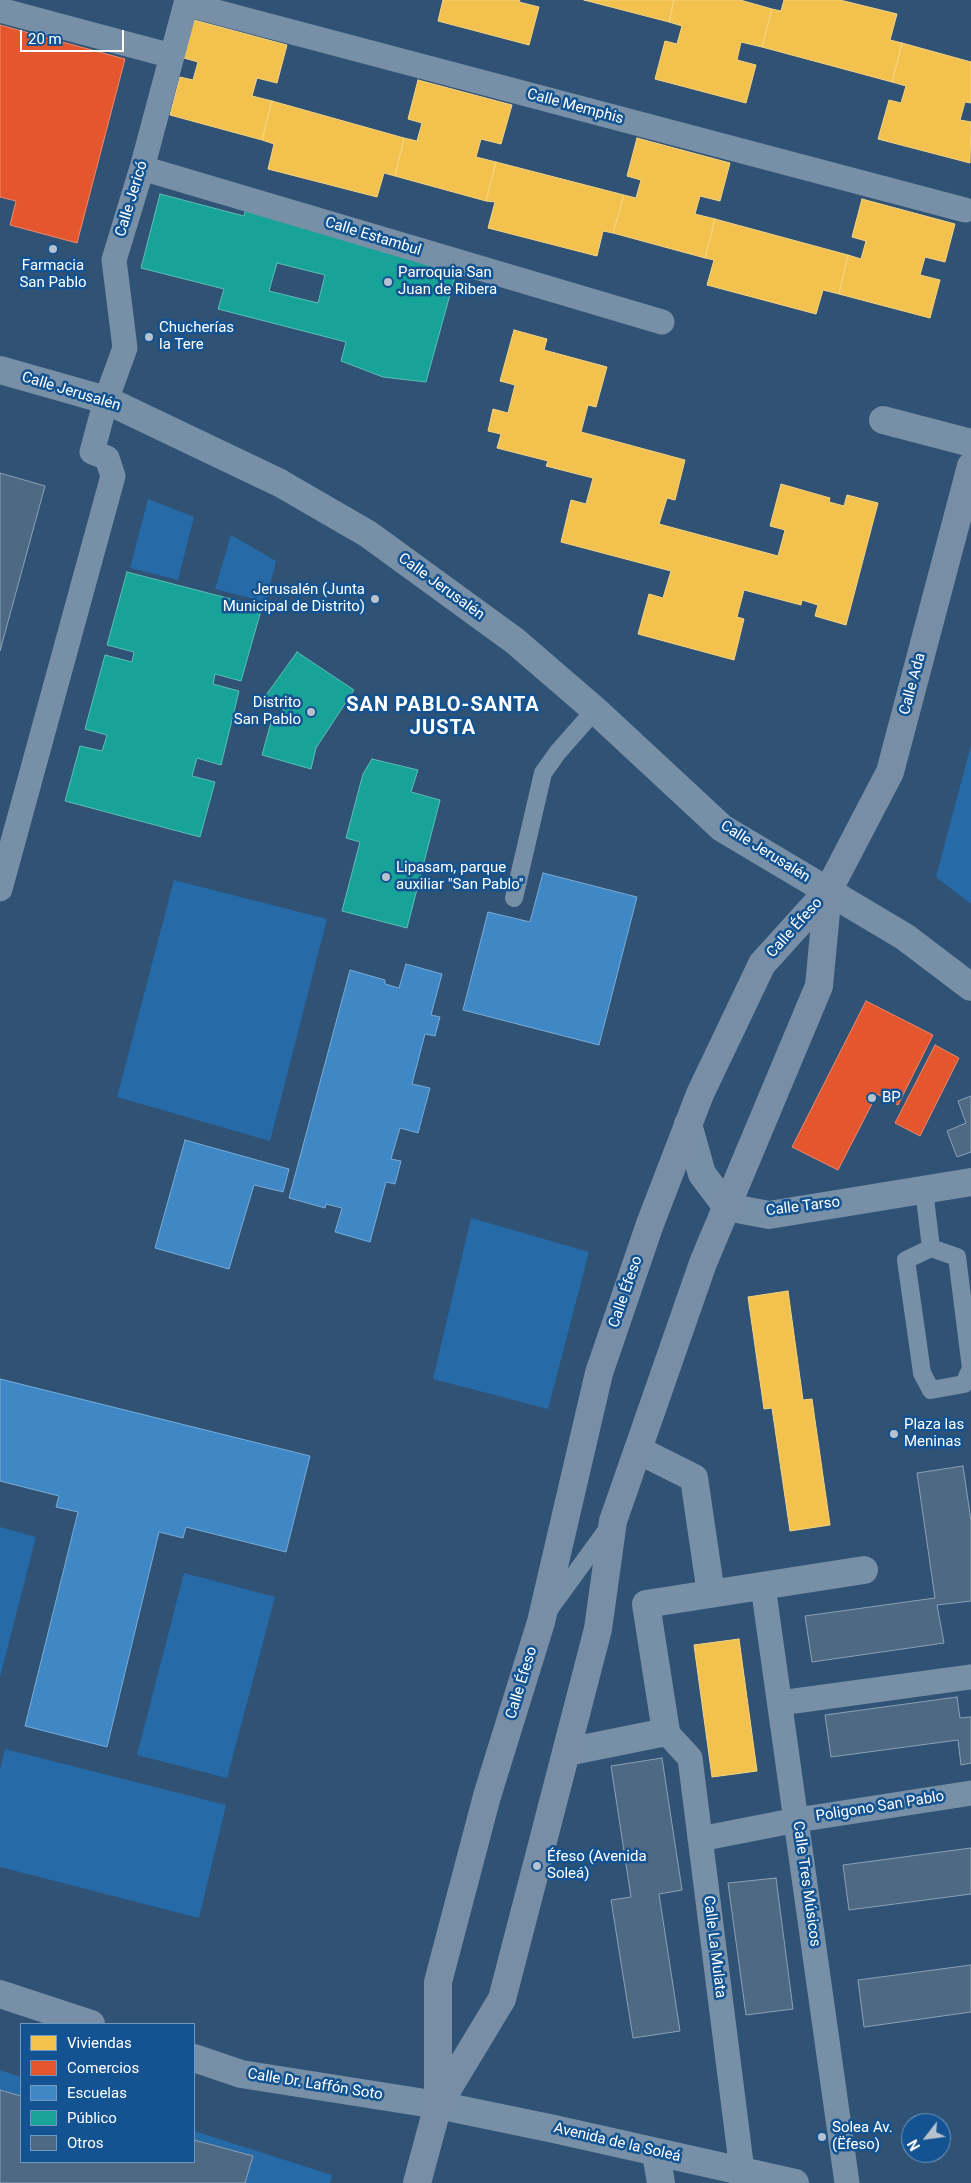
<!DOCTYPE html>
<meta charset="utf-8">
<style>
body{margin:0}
#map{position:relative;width:971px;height:2183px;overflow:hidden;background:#305274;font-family:Roboto,sans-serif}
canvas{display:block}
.legend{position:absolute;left:20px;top:2023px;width:175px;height:140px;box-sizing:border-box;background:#135391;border:1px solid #7198bd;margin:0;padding:6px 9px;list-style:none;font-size:15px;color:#fff}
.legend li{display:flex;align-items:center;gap:10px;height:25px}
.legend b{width:25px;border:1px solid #7198bd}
.north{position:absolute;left:901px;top:2113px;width:50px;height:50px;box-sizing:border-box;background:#135391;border:1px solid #7198bd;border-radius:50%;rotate:240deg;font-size:14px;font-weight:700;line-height:20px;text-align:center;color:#fff}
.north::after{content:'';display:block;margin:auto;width:18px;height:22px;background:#b7c2ce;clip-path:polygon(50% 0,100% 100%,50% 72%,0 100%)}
.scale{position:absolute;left:20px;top:30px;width:104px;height:22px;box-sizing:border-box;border:2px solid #fff;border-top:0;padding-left:6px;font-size:15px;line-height:18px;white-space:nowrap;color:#fff;-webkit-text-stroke:4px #135391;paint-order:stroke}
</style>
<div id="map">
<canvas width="971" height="2183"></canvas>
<ul class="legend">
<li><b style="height:14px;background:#f2c14e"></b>Viviendas</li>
<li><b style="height:14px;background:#e4572e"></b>Comercios</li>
<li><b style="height:14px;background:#3f88c5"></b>Escuelas</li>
<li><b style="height:14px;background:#17a398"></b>Público</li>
<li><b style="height:14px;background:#4d6983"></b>Otros</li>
</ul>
<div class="north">N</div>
<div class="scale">20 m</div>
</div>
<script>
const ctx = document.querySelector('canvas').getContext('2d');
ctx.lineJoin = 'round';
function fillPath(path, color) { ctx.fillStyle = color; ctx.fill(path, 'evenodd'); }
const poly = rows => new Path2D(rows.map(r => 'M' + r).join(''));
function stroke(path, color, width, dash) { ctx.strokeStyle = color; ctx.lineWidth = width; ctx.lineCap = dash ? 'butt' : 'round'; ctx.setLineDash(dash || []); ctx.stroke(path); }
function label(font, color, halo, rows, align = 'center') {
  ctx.font = font + ' Roboto,sans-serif'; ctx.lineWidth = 5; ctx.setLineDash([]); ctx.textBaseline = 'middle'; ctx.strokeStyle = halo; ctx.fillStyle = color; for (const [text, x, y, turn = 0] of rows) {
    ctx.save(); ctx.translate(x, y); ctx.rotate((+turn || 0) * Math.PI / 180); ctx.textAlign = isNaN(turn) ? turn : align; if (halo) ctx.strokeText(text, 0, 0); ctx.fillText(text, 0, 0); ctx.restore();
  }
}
fillPath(poly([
 [148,499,194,517,178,580,130,568],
 [231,535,276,561,266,602,215,589],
 [971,745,971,904,936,877],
 [174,880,327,919,270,1141,117,1097],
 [471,1218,589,1252,548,1409,433,1379],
 [0,1527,36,1537,0,1677],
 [184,1573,275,1597,227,1778,137,1755],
 [5,1749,226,1805,199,1918,0,1867,0,1770],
 [0,2070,21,2077,21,2162,194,2162,194,2131,332,2175,330,2183,0,2183]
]), '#266aa8');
const homes = poly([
 [443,0,520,0,519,2,539,7,529,45,438,21,443,0],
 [584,0,674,0,669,22,584,0],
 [674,0,740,0,772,9,762,47,741,42,737,60,756,65,746,103,655,79,665,41,677,44,682,26,669,22,674,0],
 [784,0,840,0,897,14,890,40,902,43,892,82,762,47,772,9,781,11,784,0],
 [194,20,287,45,277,83,257,78,252,96,272,101,262,140,170,115,180,77,193,80,198,62,184,58,194,20],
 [902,43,971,62,971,103,965,102,960,120,971,122,970,163,878,139,889,100,901,103,906,86,892,82,902,43],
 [418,80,512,105,501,144,481,139,476,157,496,162,486,201,395,176,404,138,417,141,422,123,408,119,418,80],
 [272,101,404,138,395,176,384,173,377,197,268,169,274,144,262,140,272,101],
 [637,138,730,163,720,201,700,196,695,214,715,219,705,258,613,233,624,195,636,198,641,180,627,176,637,138],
 [496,162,624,195,613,233,603,231,597,256,488,228,495,202,486,201,496,162],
 [862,199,955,224,945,262,925,257,920,275,940,280,930,318,839,294,848,255,861,259,866,241,852,237,862,199],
 [715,219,848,255,839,294,823,290,816,314,707,285,714,260,705,258,715,219],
 [514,330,547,339,544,350,607,367,596,407,588,405,581,432,685,460,675,500,667,498,659,524,778,556,785,530,770,526,781,484,830,498,829,502,844,506,847,495,878,503,846,625,815,616,818,605,802,600,801,605,744,590,737,617,744,619,734,660,638,634,649,594,663,598,671,571,561,542,571,500,586,504,593,478,546,466,548,461,497,448,501,434,488,431,493,409,508,413,515,385,500,381,514,330],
 [788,1291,803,1400,812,1399,830,1525,790,1531,772,1408,764,1409,748,1297,788,1291],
 [739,1639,757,1771,712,1777,694,1645,739,1639]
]);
fillPath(homes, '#f2c14e');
stroke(homes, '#f6d483', 1);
const shops = poly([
 [0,25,125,59,77,243,10,225,16,201,0,197,0,25],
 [866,1001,933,1035,898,1105,877,1094,838,1170,792,1147,866,1001],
 [935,1045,959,1058,920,1136,895,1123,935,1045]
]);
fillPath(shops, '#e4572e');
stroke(shops, '#ec896d', 1);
const schools = poly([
 [543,873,637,897,599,1045,463,1010,488,912,530,922,543,873],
 [406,964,442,974,431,1015,440,1017,435,1036,425,1034,412,1084,430,1088,418,1133,400,1128,391,1159,401,1161,395,1184,386,1182,370,1242,335,1232,342,1208,326,1204,325,1208,289,1198,350,970,385,980,385,984,399,988,406,964],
 [185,1140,289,1169,283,1192,254,1185,229,1269,155,1248,185,1140],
 [0,1379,310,1456,286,1552,186,1527,183,1538,159,1532,107,1747,25,1726,78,1512,56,1507,59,1496,0,1481,0,1379]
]);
fillPath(schools, '#3f88c5');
stroke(schools, '#79acd6', 1);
const public = poly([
 [160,194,244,216,246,208,457,269,426,382,383,377,341,361,346,342,218,309,224,289,141,268,160,194],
 [277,263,325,275,318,303,269,291,277,263],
 [127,572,262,607,241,681,215,674,213,684,239,691,221,765,197,758,192,776,215,782,200,837,65,801,80,746,102,751,107,735,85,729,105,655,132,662,134,652,107,645,127,572],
 [297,652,354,690,316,748,311,769,262,755,273,715,282,716,284,704,264,698,297,652],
 [372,759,418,770,411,792,440,800,407,928,342,911,360,842,346,838,363,774,372,759]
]);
fillPath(public, '#17a398');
stroke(public, '#5dbfb7', 1);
const building = poly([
 [0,473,45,486,0,651,0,473],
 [971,1096,971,1152,957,1157,947,1131,966,1123,958,1101,971,1096],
 [963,1466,971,1521,971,1601,937,1605,944,1643,812,1662,805,1616,935,1598,917,1473,963,1466],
 [957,1697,960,1718,971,1717,971,1763,961,1765,958,1740,831,1757,825,1715,957,1697],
 [662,1758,682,1890,659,1894,680,2031,633,2038,611,1900,631,1897,611,1766,662,1758],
 [971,1848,971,1894,849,1910,843,1865,971,1848],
 [776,1878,793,2009,746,2015,728,1883,776,1878],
 [971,1965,971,2012,864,2027,858,1980,971,1965],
 [0,2090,21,2096,21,2162,194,2162,194,2140,253,2156,245,2183,0,2183,0,2090]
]);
fillPath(building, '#4d6983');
stroke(building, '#8ca1b5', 1);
stroke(poly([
 [514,898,543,773,558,752,595,710],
 [924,1190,931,1248],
 [931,1248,957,1257,971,1368,964,1384,931,1390,922,1373,906,1260,931,1248],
 [548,1611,609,1527]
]), '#7790a7', 18);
stroke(poly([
 [186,4,965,210],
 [0,10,172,56],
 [142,168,662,322],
 [0,889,113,476,107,458,92,452,106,400,125,348,114,260,142,168,187,0],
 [763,1586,847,2183],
 [780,1703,971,1677],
 [666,1732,690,1758,742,2171],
 [700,1839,797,1820,971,1793]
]), '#7790a7', 25);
stroke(poly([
 [883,420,971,443],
 [638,1450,694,1478,711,1594],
 [567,1752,666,1732,646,1604,864,1570],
 [656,2153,661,2183]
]), '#7790a7', 28);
stroke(poly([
 [0,370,106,400,280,483,368,534,515,641,595,710,722,828,905,937,971,987],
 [688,1124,702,1174,727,1207,769,1215,971,1182],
 [0,1994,91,2024],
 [194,2058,241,2074,438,2105,554,2129,795,2183]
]), '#7790a7', 28);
stroke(poly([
 [438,2105,502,1999,598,1629,613,1521,703,1263,819,986,828,891],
 [417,2183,438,2105,438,1982,487,1796,541,1622,599,1373,650,1224,700,1094,762,964,828,891,890,772,971,466]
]), '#778ea6', 28);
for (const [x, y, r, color] of [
 [53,249,5,"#b7c2ce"],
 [388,282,5,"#b7c2ce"],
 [149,337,5,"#b7c2ce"],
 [375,599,5,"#b7c2ce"],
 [311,712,5,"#b7c2ce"],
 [386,877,5,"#b7c2ce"],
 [872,1098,5,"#b7c2ce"],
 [894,1434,5,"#b7c2ce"],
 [537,1866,5,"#b7c2ce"],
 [822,2137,5,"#b7c2ce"]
]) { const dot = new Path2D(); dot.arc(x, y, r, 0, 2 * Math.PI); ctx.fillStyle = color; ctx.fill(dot); stroke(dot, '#135391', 2); }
label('15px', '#fff', '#135391', [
 ["Calle Memphis",575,107,15],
 ["Calle Jericó",132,199,-73],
 ["Calle Estambul",373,237,17],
 ["Calle Jerusalén",71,392,17],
 ["Calle Jerusalén",441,587,36],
 ["Calle Ada",913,684,-75],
 ["Calle Jerusalén",765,852,32],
 ["Calle Éfeso",795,928,-48],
 ["Calle Tarso",803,1207,-7],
 ["Calle Éfeso",626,1292,-71],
 ["Calle Éfeso",522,1683,-73],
 ["Poligono San Pablo",880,1807,-9],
 ["Calle Tres Músicos",806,1884,82],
 ["Calle La Mulata",714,1947,83],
 ["Calle Dr. Laffón Soto",315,2085,9],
 ["Avenida de la Soleá",617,2143,13]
]);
label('15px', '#fff', '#135391', [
 ["Farmacia",53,266,"center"],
 ["San Pablo",53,283,"center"],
 ["Parroquia San",398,273],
 ["Juan de Ribera",398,290],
 ["Chucherías",159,328],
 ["la Tere",159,345],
 ["Jerusalén (Junta",365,590,"right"],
 ["Municipal de Distrito)",365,607,"right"],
 ["Distrito",301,703,"right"],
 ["San Pablo",301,720,"right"],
 ["Lipasam, parque",396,868],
 ["auxiliar \"San Pablo\"",396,885],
 ["BP",882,1098],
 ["Plaza las",904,1425],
 ["Meninas",904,1442],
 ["Éfeso (Avenida",547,1857],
 ["Soleá)",547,1874],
 ["Solea Av.",832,2128],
 ["(Ëfeso)",832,2145]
], 'left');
ctx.letterSpacing = '1px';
label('bold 20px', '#fff', '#135391', [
 ["SAN PABLO-SANTA",443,706],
 ["JUSTA",443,729]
]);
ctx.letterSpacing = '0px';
</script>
